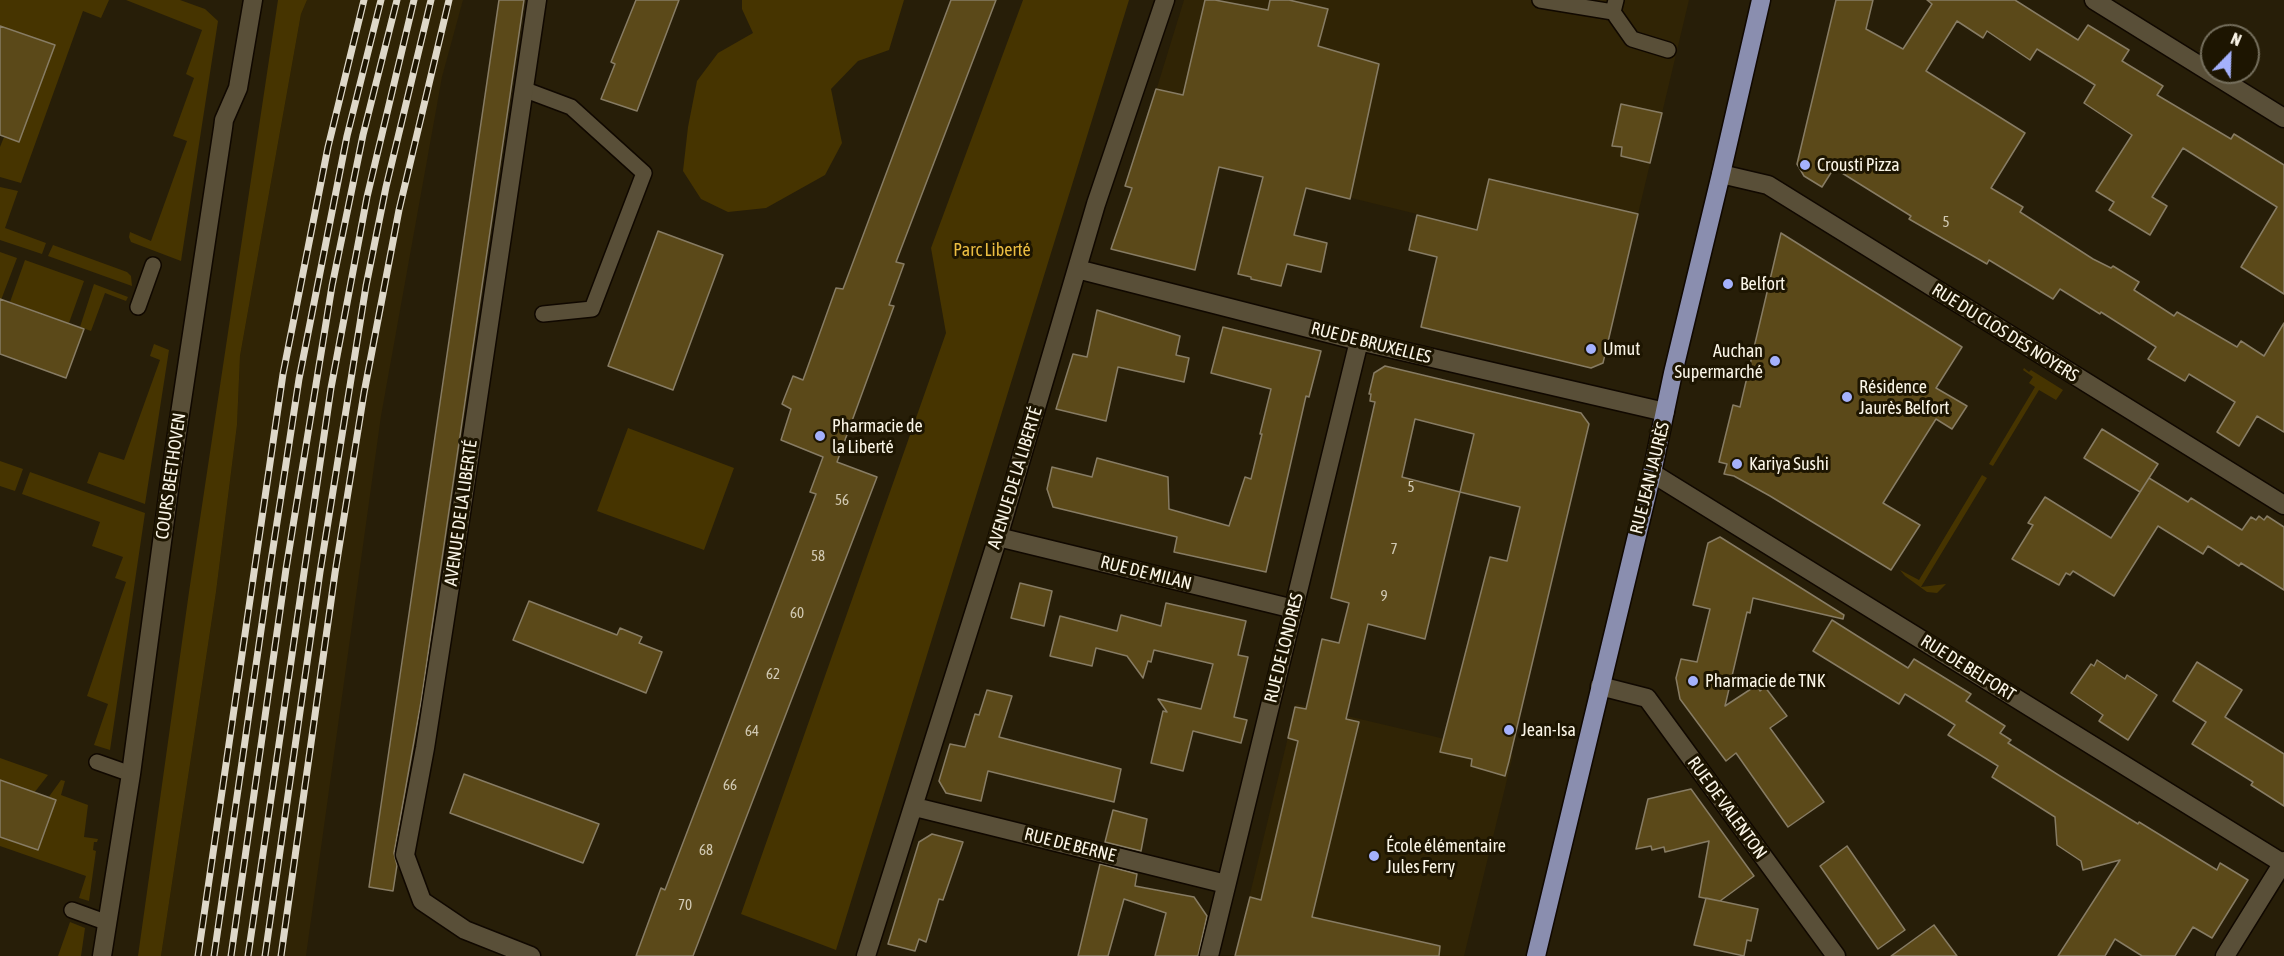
<!DOCTYPE html>
<meta charset="utf-8">
<style>
body{margin:0}
#map{position:relative;width:2284px;height:956px;overflow:hidden;background:#271e08;font-family:"Asap Condensed",sans-serif}
canvas{display:block}
.north{position:absolute;left:2200px;top:24px;width:60px;height:60px;box-sizing:border-box;background:#1d1501;border:2px solid #756f5d;border-radius:50%;rotate:23deg;font-size:16px;font-weight:700;line-height:24px;text-align:center;color:#faf5e7}
.north::after{content:'';display:block;margin:auto;width:21px;height:27px;background:#a4b1fc;clip-path:polygon(50% 0,100% 100%,50% 72%,0 100%)}
</style>
<div id="map">
<canvas width="2284" height="956"></canvas>
<div class="north">N</div>
</div>
<script>
const ctx = document.querySelector('canvas').getContext('2d');
ctx.lineJoin = 'round';
function fillPath(path, color) { ctx.fillStyle = color; ctx.fill(path, 'evenodd'); }
const poly = rows => new Path2D(rows.map(r => 'M' + r).join(''));
function stroke(path, color, width, dash) { ctx.strokeStyle = color; ctx.lineWidth = width; ctx.lineCap = dash ? 'butt' : 'round'; ctx.setLineDash(dash || []); ctx.stroke(path); }
function label(font, color, halo, rows, align = 'center') {
  ctx.font = font + ' "Asap Condensed",sans-serif'; ctx.lineWidth = 6; ctx.setLineDash([]); ctx.textBaseline = 'middle'; ctx.strokeStyle = halo; ctx.fillStyle = color; for (const [text, x, y, turn = 0] of rows) {
    ctx.save(); ctx.translate(x, y); ctx.rotate((+turn || 0) * Math.PI / 180); ctx.textAlign = isNaN(turn) ? turn : align; if (halo) ctx.strokeText(text, 0, 0); ctx.fillText(text, 0, 0); ctx.restore();
  }
}
fillPath(poly([
 [307,0,463,0,442,77,381,416,306,956,161,956,216,592,237,425,240,356,301,14],
 [1184,0,1689,0,1638,214,1489,179,1478,229,1139,146],
 [1296,704,1513,755,1464,956,1235,956]
]), '#302405');
fillPath(poly([
 [0,0,109,0,101,18,83,11,21,183,0,177,0,147,4,137,19,142,54,46,0,26],
 [126,0,180,0,205,9,218,21,181,261,131,242,129,237,130,232,151,241,187,141,173,136,194,78,186,74,202,30],
 [278,0,307,0,301,14,240,356,237,425,216,592,161,956,138,956,189,592],
 [742,0,904,0,889,50,858,61,831,89,842,143,825,175,766,208,728,212,701,199,683,171,688,127,697,81,718,53,753,33,742,9],
 [1023,0,1129,0,836,950,741,914,946,333,931,248],
 [0,187,18,191,5,228,46,243,42,254,0,240],
 [53,245,127,272,131,276,132,286,48,256],
 [0,252,17,258,1,300,0,299],
 [25,260,84,281,69,323,10,302],
 [94,284,128,297,126,301,105,293,91,331,80,327],
 [154,344,169,350,145,504,87,483,99,452,124,460,160,360,150,356],
 [2024,368,2029,372,2031,370,2063,390,2056,400,2039,390,1993,466,1989,464,2035,387,2029,383,2033,377,2023,370],
 [628,428,734,468,704,550,597,511],
 [0,461,23,469,15,491,0,486],
 [30,472,145,513,110,750,94,745,108,704,87,696,126,582,115,578,123,557,92,546,100,522,22,494],
 [1982,475,1987,478,1921,587,1946,584,1937,593,1927,592,1905,576,1900,570,1919,580],
 [0,758,48,775,34,793,0,780],
 [61,780,65,781,61,795,88,805,84,837,98,839,97,842,94,842,93,850,96,851,89,901,79,898,86,876,0,846,0,837,38,850,55,801,48,798],
 [70,922,85,928,81,956,58,956]
]), '#463400');
const building = poly([
 [499,0,524,0,421,702,394,853,397,865,393,891,369,887,499,0],
 [636,0,679,0,637,111,601,99,615,64,611,62,636,0],
 [951,0,996,0,896,262,904,264,889,305,894,306,837,462,877,477,693,956,636,956,661,888,665,890,816,494,810,492,823,457,781,440,791,409,782,404,793,376,803,380,836,288,843,289,951,0],
 [1205,0,1215,0,1268,10,1270,0,1289,0,1328,9,1318,46,1379,64,1350,199,1306,188,1294,235,1327,243,1321,272,1287,264,1281,286,1251,279,1251,277,1238,274,1263,177,1219,167,1195,270,1111,249,1132,188,1125,186,1156,89,1183,95,1205,0],
 [1836,0,1873,0,1866,29,1903,49,1932,4,1927,0,2015,0,2078,40,2088,25,2129,50,2122,61,2163,86,2157,95,2231,139,2234,134,2284,165,2284,294,2241,267,2277,207,2183,148,2152,197,2167,206,2150,235,2109,210,2114,202,2096,191,2132,135,2084,103,2095,85,2037,49,2030,60,1987,31,1983,38,1957,21,1926,71,2025,133,1991,188,2023,207,2020,212,2093,259,2111,268,2113,266,2139,282,2134,290,2174,316,2177,312,2237,347,2241,341,2264,356,2284,323,2284,432,2257,416,2239,446,2217,432,2235,402,2189,374,2185,381,2148,359,2156,347,2101,312,2100,314,2060,289,2053,299,1989,260,1987,264,1909,219,1911,216,1834,168,1822,187,1804,176,1797,164,1836,0],
 [0,26,55,45,19,142,0,135,0,26],
 [1621,104,1662,113,1650,163,1621,156,1622,147,1612,146,1621,104],
 [1489,179,1638,214,1603,363,1591,368,1421,327,1437,257,1409,250,1417,215,1477,230,1489,179],
 [658,231,723,255,673,390,608,366,658,231],
 [1781,233,1962,347,1936,388,1967,406,1952,429,1936,419,1883,503,1920,525,1891,570,1770,496,1734,476,1724,474,1727,464,1719,462,1733,405,1740,407,1781,233],
 [0,299,84,329,66,378,0,354,0,299],
 [1097,310,1180,336,1176,355,1189,358,1184,382,1118,367,1106,421,1056,409,1073,354,1087,357,1097,310],
 [1223,327,1321,351,1309,397,1306,396,1266,572,1174,552,1177,537,1053,507,1047,489,1052,467,1092,477,1097,458,1168,477,1169,509,1229,526,1245,477,1251,479,1262,434,1260,434,1271,389,1211,373,1223,327],
 [1385,366,1581,413,1589,424,1509,761,1505,776,1471,766,1472,759,1440,752,1490,557,1507,561,1520,507,1460,492,1425,639,1368,624,1346,719,1359,722,1312,917,1440,946,1439,956,1235,956,1250,897,1261,900,1298,741,1288,738,1295,707,1306,709,1322,639,1339,643,1349,603,1331,598,1375,402,1370,401,1371,394,1369,394,1374,373,1385,366],
 [1415,419,1474,434,1460,492,1402,477,1415,419],
 [2102,429,2158,464,2140,492,2084,458,2102,429],
 [2149,478,2188,502,2191,498,2242,530,2251,517,2256,520,2259,516,2264,520,2267,516,2284,527,2284,590,2241,563,2239,566,2208,546,2203,554,2158,526,2114,596,2073,571,2070,575,2066,573,2059,585,2012,559,2033,525,2028,523,2045,497,2111,538,2149,478],
 [1720,537,1844,615,1843,619,1753,598,1750,613,1747,612,1725,706,1757,685,1760,691,1765,687,1787,716,1770,728,1824,802,1788,827,1736,753,1726,761,1680,699,1676,678,1681,659,1697,662,1710,609,1693,605,1708,543,1720,537],
 [1020,583,1052,591,1044,626,1011,618,1020,583],
 [529,601,617,635,620,628,642,637,639,643,662,652,646,693,513,640,529,601],
 [1166,603,1246,621,1238,655,1248,657,1234,717,1247,720,1241,743,1193,731,1183,771,1151,763,1163,711,1167,712,1158,699,1201,709,1213,664,1154,650,1151,662,1148,661,1143,678,1127,656,1096,648,1092,666,1050,656,1060,616,1117,631,1121,615,1161,626,1166,603],
 [1832,620,1908,668,1914,659,1971,694,1966,701,2005,726,2000,733,2011,740,2008,743,2060,776,2138,824,2139,822,2217,870,2220,863,2248,880,2212,938,2193,927,2175,956,2142,956,2115,939,2105,956,2058,956,2120,860,2083,870,2081,861,2057,845,2055,817,1992,777,1998,766,1948,735,1955,725,1905,694,1899,704,1813,651,1832,620],
 [2097,660,2125,679,2127,675,2157,695,2128,740,2099,721,2103,715,2071,693,2091,664,2094,666,2097,660],
 [2197,662,2242,690,2225,717,2284,754,2284,806,2251,785,2253,782,2192,744,2206,722,2173,701,2197,662],
 [987,690,1012,696,999,737,1121,769,1114,802,988,771,981,801,946,793,939,781,950,744,965,747,975,714,979,715,987,690],
 [464,774,599,824,583,863,450,813,464,774],
 [0,780,56,800,38,850,0,837,0,780],
 [1691,789,1754,876,1720,901,1699,897,1709,841,1665,852,1664,847,1652,850,1651,846,1636,849,1648,799,1691,789],
 [1113,810,1147,819,1141,851,1105,842,1113,810],
 [932,834,963,842,943,900,939,899,926,942,919,939,915,951,888,944,919,842,932,834],
 [1847,846,1905,930,1878,949,1820,866,1847,846],
 [1100,864,1137,874,1135,886,1194,897,1207,916,1198,956,1155,956,1166,913,1124,899,1108,956,1078,956,1100,864],
 [1706,898,1758,909,1751,941,1747,940,1744,956,1694,945,1706,898],
 [1934,925,1957,956,1891,956,1934,925]
]);
fillPath(building, '#5b4919');
stroke(building, '#877c64', 1.5);
const lane = poly([
 [1540,0,1613,12],
 [1616,0,1613,12,1632,39,1668,50],
 [523,89,571,107,644,173,592,309,543,314],
 [138,307,153,265],
 [97,762,131,774],
 [72,910,108,923]
]);
const street = poly([
 [2094,0,2284,118],
 [1721,174,1768,185,2284,505],
 [1077,269,1359,341,1665,412],
 [1652,473,2284,864],
 [998,537,1294,609],
 [1600,686,1647,698,1836,956],
 [915,807,1226,884],
 [102,956,131,774,172,467,223,128,224,120,238,88,253,0],
 [531,956,465,930,422,901,405,855,425,748,453,567,537,0],
 [866,956,998,537,1096,204,1165,0],
 [1209,956,1359,341],
 [2225,956,2284,861]
]);
const primary = poly([
 [1536,956,1652,473,1673,373,1721,174,1761,0]
]);
stroke(lane, '#100800', 18);
stroke(street, '#100800', 21);
stroke(primary, '#100800', 21);
stroke(lane, '#594f38', 15);
stroke(street, '#594f38', 18);
stroke(primary, '#8a8eaf', 18);
const rail = poly([
 [198,956,283,374,328,147,364,0],
 [214,956,270,568,299,379,347,136,381,0],
 [231,956,286,569,332,286,363,135,397,0],
 [248,956,331,388,367,197,414,0],
 [265,956,320,572,366,286,386,187,431,0],
 [281,956,335,573,364,393,399,210,449,0]
]);
stroke(rail, '#ded8c9', 7);
stroke(rail, '#1d1501', 4.5, [14]);
for (const [x, y, r, color] of [
 [1805,165,6,"#a4b1fc"],
 [1728,284,6,"#a4b1fc"],
 [1591,349,6,"#a4b1fc"],
 [1775,361,6,"#a4b1fc"],
 [1847,397,6,"#a4b1fc"],
 [820,436,6,"#a4b1fc"],
 [1737,464,6,"#a4b1fc"],
 [1693,681,6,"#a4b1fc"],
 [1509,730,6,"#a4b1fc"],
 [1374,856,6,"#a4b1fc"]
]) { const dot = new Path2D(); dot.arc(x, y, r, 0, 2 * Math.PI); ctx.fillStyle = color; ctx.fill(dot); stroke(dot, '#1d1501', 2); }
label('15px', '#d2cab4', null, [
 ["5",1946,222],
 ["5",1411,487],
 ["56",842,500],
 ["7",1394,549],
 ["58",818,556],
 ["9",1384,596],
 ["60",797,613],
 ["62",773,674],
 ["64",752,731],
 ["66",730,785],
 ["68",706,850],
 ["70",685,905]
]);
label('18px', '#faf5e7', '#1d1501', [
 ["Crousti Pizza",1817,165],
 ["Belfort",1740,284],
 ["Umut",1603,349],
 ["Auchan",1763,351,"right"],
 ["Supermarché",1763,372,"right"],
 ["Résidence",1859,387],
 ["Jaurès Belfort",1859,408],
 ["Pharmacie de",832,426],
 ["la Liberté",832,447],
 ["Kariya Sushi",1749,464],
 ["Pharmacie de TNK",1705,681],
 ["Jean-Isa",1521,730],
 ["École élémentaire",1386,846],
 ["Jules Ferry",1386,867]
], 'left');
label('18px', '#ebbd41', '#1d1501', [
 ["Parc Liberté",992,250]
]);
label('18px', '#faf5e7', '#1d1501', [
 ["RUE DU CLOS DES NOYERS",2005,333,32],
 ["RUE DE BRUXELLES",1371,343,14],
 ["COURS BEETHOVEN",171,476,-82],
 ["AVENUE DE LA LIBERTÉ",1015,478,-73],
 ["RUE JEAN JAURÈS",1650,478,-76],
 ["AVENUE DE LA LIBERTÉ",461,513,-82],
 ["RUE DE MILAN",1146,573,14],
 ["RUE DE LONDRES",1284,648,-76],
 ["RUE DE BELFORT",1968,668,32],
 ["RUE DE VALENTON",1727,808,54],
 ["RUE DE BERNE",1070,845,14]
]);
</script>
